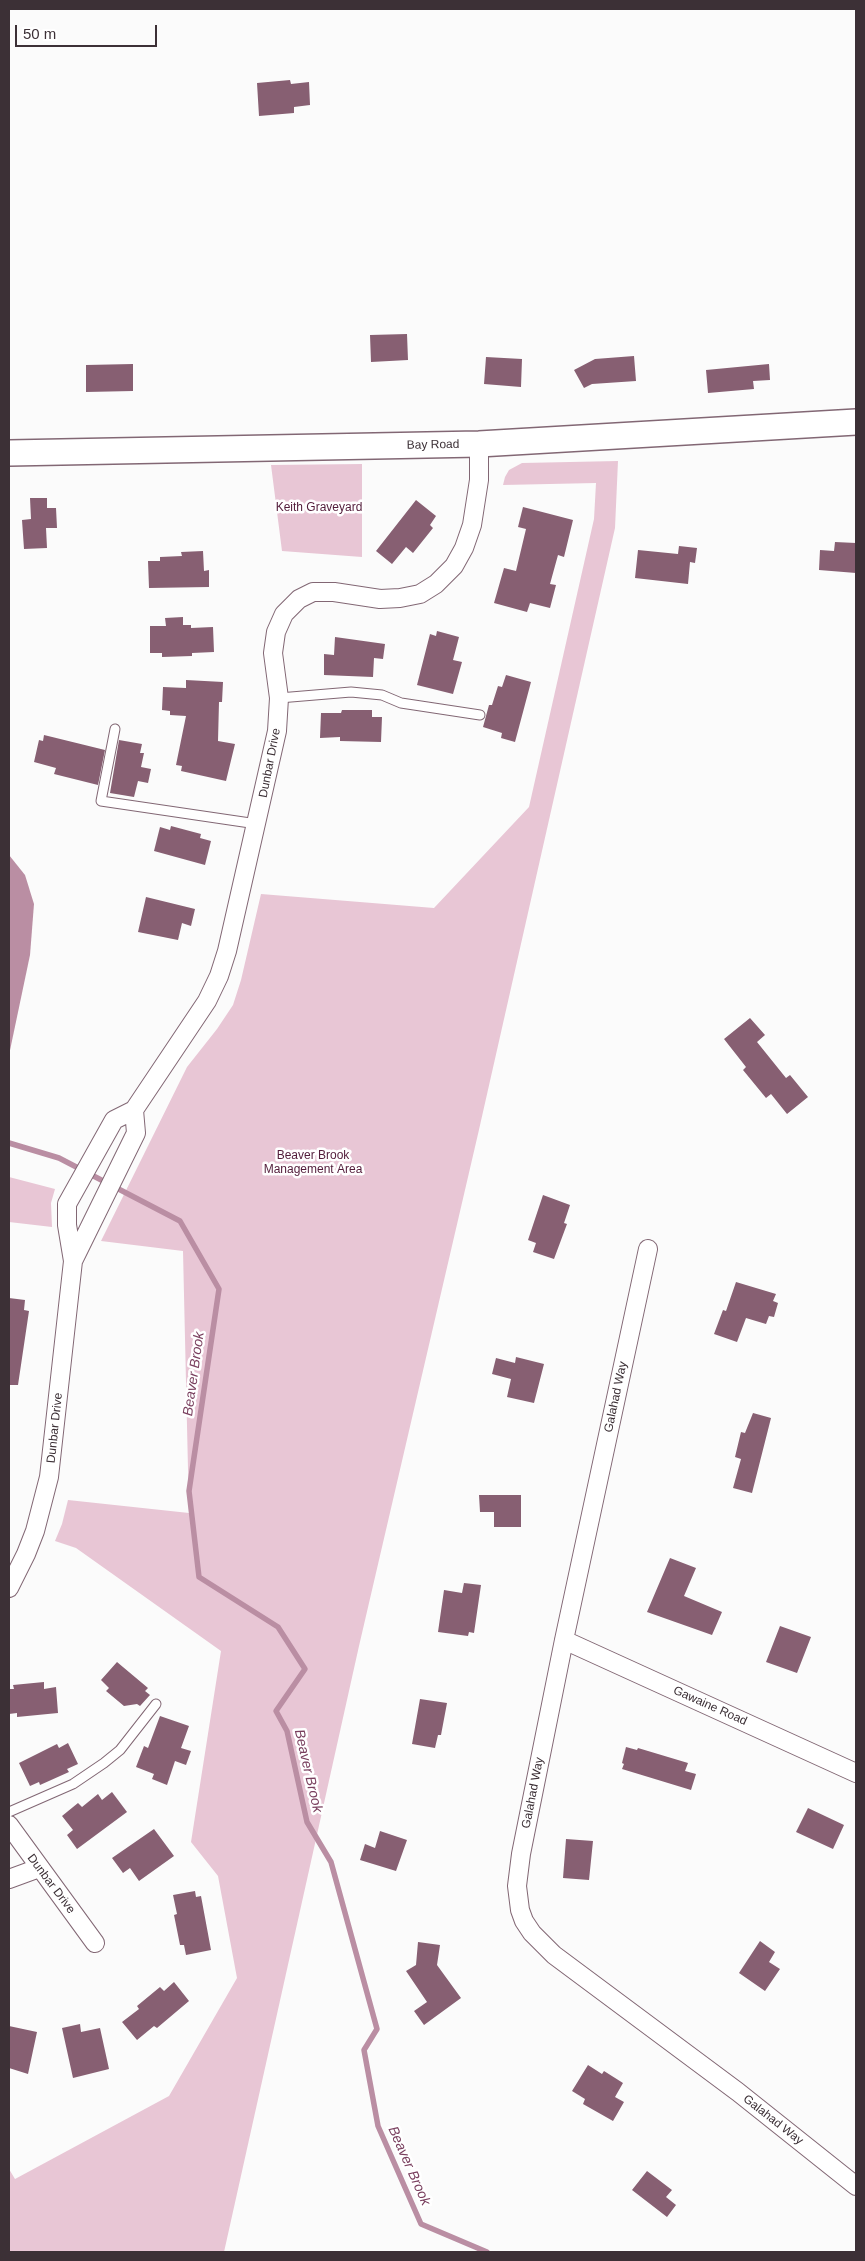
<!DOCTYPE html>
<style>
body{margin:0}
#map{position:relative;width:865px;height:2261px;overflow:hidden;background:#fbfbfb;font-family:Arial,sans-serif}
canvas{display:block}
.frame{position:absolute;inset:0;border:10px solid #3c3036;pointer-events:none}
.scale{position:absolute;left:15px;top:25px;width:142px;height:22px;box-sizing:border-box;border:2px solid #3c3036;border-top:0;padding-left:6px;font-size:15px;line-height:18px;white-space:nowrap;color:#3c3036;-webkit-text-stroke:4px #fff;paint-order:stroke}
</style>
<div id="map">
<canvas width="865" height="2261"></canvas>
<div class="frame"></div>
<div class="scale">50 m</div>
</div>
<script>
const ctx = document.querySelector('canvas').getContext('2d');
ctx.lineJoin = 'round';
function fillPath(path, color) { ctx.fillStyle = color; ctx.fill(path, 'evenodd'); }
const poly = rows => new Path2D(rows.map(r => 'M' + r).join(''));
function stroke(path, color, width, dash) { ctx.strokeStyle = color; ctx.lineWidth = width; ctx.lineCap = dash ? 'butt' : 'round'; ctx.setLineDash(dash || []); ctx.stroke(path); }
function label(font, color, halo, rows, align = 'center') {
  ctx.font = font + ' Arial,sans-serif'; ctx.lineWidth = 5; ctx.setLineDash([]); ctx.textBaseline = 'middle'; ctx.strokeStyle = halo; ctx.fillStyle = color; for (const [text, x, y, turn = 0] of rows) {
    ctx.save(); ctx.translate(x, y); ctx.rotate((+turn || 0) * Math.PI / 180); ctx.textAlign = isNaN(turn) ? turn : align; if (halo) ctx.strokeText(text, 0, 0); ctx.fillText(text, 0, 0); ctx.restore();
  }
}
fillPath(poly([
 [618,461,615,528,478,1134,359,1646,224,2252,9,2252,9,2169,15,2179,169,2096,237,1978,218,1876,191,1842,221,1651,76,1548,55,1541,62,1524,68,1500,189,1513,183,1251,101,1241,187,1067,217,1029,233,1005,241,980,261,894,434,908,529,807,594,519,596,483,503,485,505,477,509,470,522,463],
 [362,464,362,557,282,551,271,465],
 [9,1177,55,1189,51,1203,52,1227,9,1222]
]), '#e8c6d5');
fillPath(poly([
 [9,855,25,875,34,904,30,955,9,1055]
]), '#ba8ea3');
stroke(poly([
 [9,1143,59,1158,180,1221,219,1289,189,1491,199,1577,278,1627,305,1669,276,1711,287,1731,307,1822,331,1862,377,2029,364,2050,378,2126,421,2224,487,2252]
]), '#ba8ea3', 5.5);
fillPath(poly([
 [290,80,291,84,309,82,310,105,294,107,294,113,259,116,257,83],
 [407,334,408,360,371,362,370,335],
 [634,356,636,381,592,384,584,388,574,370,595,359],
 [486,357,522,359,521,387,484,384],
 [133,364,133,391,86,392,86,365],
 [769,364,770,380,753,381,754,389,708,393,706,370],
 [30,498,47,498,47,508,56,508,57,528,46,528,47,548,24,549,22,520,31,519],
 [416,500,436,516,430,525,433,528,413,553,406,547,392,564,376,551],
 [523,507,573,520,564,557,558,555,550,584,556,585,550,608,530,603,527,612,494,603,504,568,516,571,526,529,518,527],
 [835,542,856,543,856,573,819,570,820,550,834,551],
 [679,546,697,548,695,563,690,562,688,584,635,578,638,550,678,554],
 [203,551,204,571,209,570,209,587,149,588,148,561,160,561,160,557,182,556,181,552],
 [183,617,183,625,191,625,191,628,213,627,214,652,192,653,192,656,162,657,162,653,150,653,150,626,166,626,165,618],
 [437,631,459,637,453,660,462,662,453,694,417,685,430,634,436,636],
 [335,637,385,644,383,659,374,658,373,677,324,675,324,654,334,655],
 [506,675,531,682,515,742,501,738,502,733,483,727,489,705,492,705,498,686,502,687],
 [186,680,223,682,222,702,219,702,218,741,235,744,226,781,181,771,182,766,176,765,186,716,170,715,170,711,162,710,163,687,186,688],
 [342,710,372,710,372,717,382,717,381,742,340,741,340,737,320,738,321,713,341,713],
 [44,735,105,750,98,785,54,774,56,768,34,762,39,740,43,741],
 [119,740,142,744,140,753,144,753,141,767,151,769,148,783,138,781,134,797,110,793],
 [171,826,201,834,200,838,211,841,205,865,154,851,160,827,170,830],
 [146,897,195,909,191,926,182,923,178,940,138,932],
 [750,1018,765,1035,757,1042,786,1078,790,1075,808,1097,787,1114,771,1094,766,1098,743,1070,746,1067,724,1039],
 [543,1195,570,1205,564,1223,567,1224,554,1259,533,1252,536,1243,528,1240],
 [736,1282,776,1294,773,1301,778,1303,774,1317,769,1316,766,1324,746,1318,737,1342,714,1334,723,1310,726,1311],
 [9,1298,25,1300,24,1310,29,1311,18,1385,9,1385],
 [516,1357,544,1364,534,1403,507,1397,511,1379,492,1374,496,1358,515,1363],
 [753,1413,771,1418,752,1493,733,1488,741,1459,735,1457,741,1432,745,1433],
 [479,1495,521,1495,521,1527,494,1527,494,1512,480,1512],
 [670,1558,696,1568,684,1596,722,1612,712,1635,647,1612],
 [464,1583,481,1585,474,1633,469,1632,468,1636,438,1632,444,1590,462,1593],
 [780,1626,811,1637,797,1673,766,1662],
 [117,1662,148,1688,145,1691,150,1695,140,1706,137,1704,124,1706,106,1691,109,1688,101,1680],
 [44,1682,44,1689,56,1687,58,1713,17,1717,17,1713,9,1714,9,1689,14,1689,13,1685],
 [420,1699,447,1703,441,1735,438,1735,435,1748,412,1744],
 [160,1716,189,1726,181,1748,191,1751,186,1765,175,1761,167,1785,152,1779,154,1774,136,1767,144,1746,148,1748],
 [68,1743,78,1764,67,1769,69,1772,40,1785,39,1782,30,1786,19,1763,57,1744,59,1748],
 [626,1747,637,1750,638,1748,688,1763,685,1771,696,1774,691,1790,622,1769,624,1764,622,1763],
 [112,1792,127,1812,77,1849,67,1835,73,1830,62,1816,78,1803,82,1807,98,1794,102,1800],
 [808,1808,844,1825,833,1849,796,1832],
 [154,1829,174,1856,139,1881,130,1868,123,1873,112,1858],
 [380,1831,407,1840,396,1871,360,1860,365,1844,375,1848],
 [566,1839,593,1841,589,1880,563,1878],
 [195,1891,196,1897,201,1896,211,1950,186,1955,184,1945,180,1945,174,1915,177,1914,173,1895],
 [760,1941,775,1952,769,1962,780,1969,765,1991,739,1973],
 [418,1942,440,1945,437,1965,461,1998,424,2025,414,2011,427,2002,406,1971,416,1965],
 [174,1982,189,2001,157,2028,154,2026,137,2040,122,2022,139,2009,137,2006,160,1987,164,1991],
 [80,2024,81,2032,100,2028,109,2069,73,2078,62,2028],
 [9,2026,37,2032,28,2074,9,2068],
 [588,2065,602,2074,604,2071,623,2083,615,2097,624,2102,613,2121,583,2104,585,2099,572,2091],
 [647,2171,672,2190,666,2197,676,2205,667,2217,632,2190]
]), '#875f72');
const service = poly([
 [279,698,351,692,382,695,401,703,480,715],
 [115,729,101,801,257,824],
 [9,1812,73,1784,104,1763,120,1750,156,1704]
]);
const minor = poly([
 [648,1249,564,1640,521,1854,517,1886,520,1910,524,1921,532,1933,554,1955,738,2092,856,2186],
 [73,1261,136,1133,134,1110],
 [9,1588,26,1554,35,1531,49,1477,73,1261,67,1225,67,1204,114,1120,134,1110,207,1001,219,976,227,951,277,731,279,698,273,653,276,632,284,614,299,599,313,592,334,592,380,599,400,598,420,594,436,584,454,566,464,548,472,525,479,480,479,444],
 [564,1640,856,1773],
 [9,1825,95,1943],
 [9,1879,39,1868]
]);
const secondary = poly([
 [9,453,479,444,856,422]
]);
stroke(service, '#826774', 11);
stroke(minor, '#826774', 20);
stroke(secondary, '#826774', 28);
stroke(service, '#fff', 9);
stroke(minor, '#fff', 18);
stroke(secondary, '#fff', 25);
label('12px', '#3c3036', '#fff', [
 ["Bay Road",433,445,-1],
 ["Dunbar Drive",270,763,-79],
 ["Galahad Way",616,1397,-78],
 ["Dunbar Drive",55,1428,-84],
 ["Gawaine Road",710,1706,24],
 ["Galahad Way",533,1793,-79],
 ["Dunbar Drive",51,1884,53],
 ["Galahad Way",773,2120,38]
]);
label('12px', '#521c3a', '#fff', [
 ["Keith Graveyard",319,508],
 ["Beaver Brook",313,1156],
 ["Management Area",313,1170]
]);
label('italic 14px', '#7a405f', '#fff', [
 ["Beaver Brook",194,1374,-82],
 ["Beaver Brook",308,1771,77],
 ["Beaver Brook",409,2166,66]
]);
</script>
